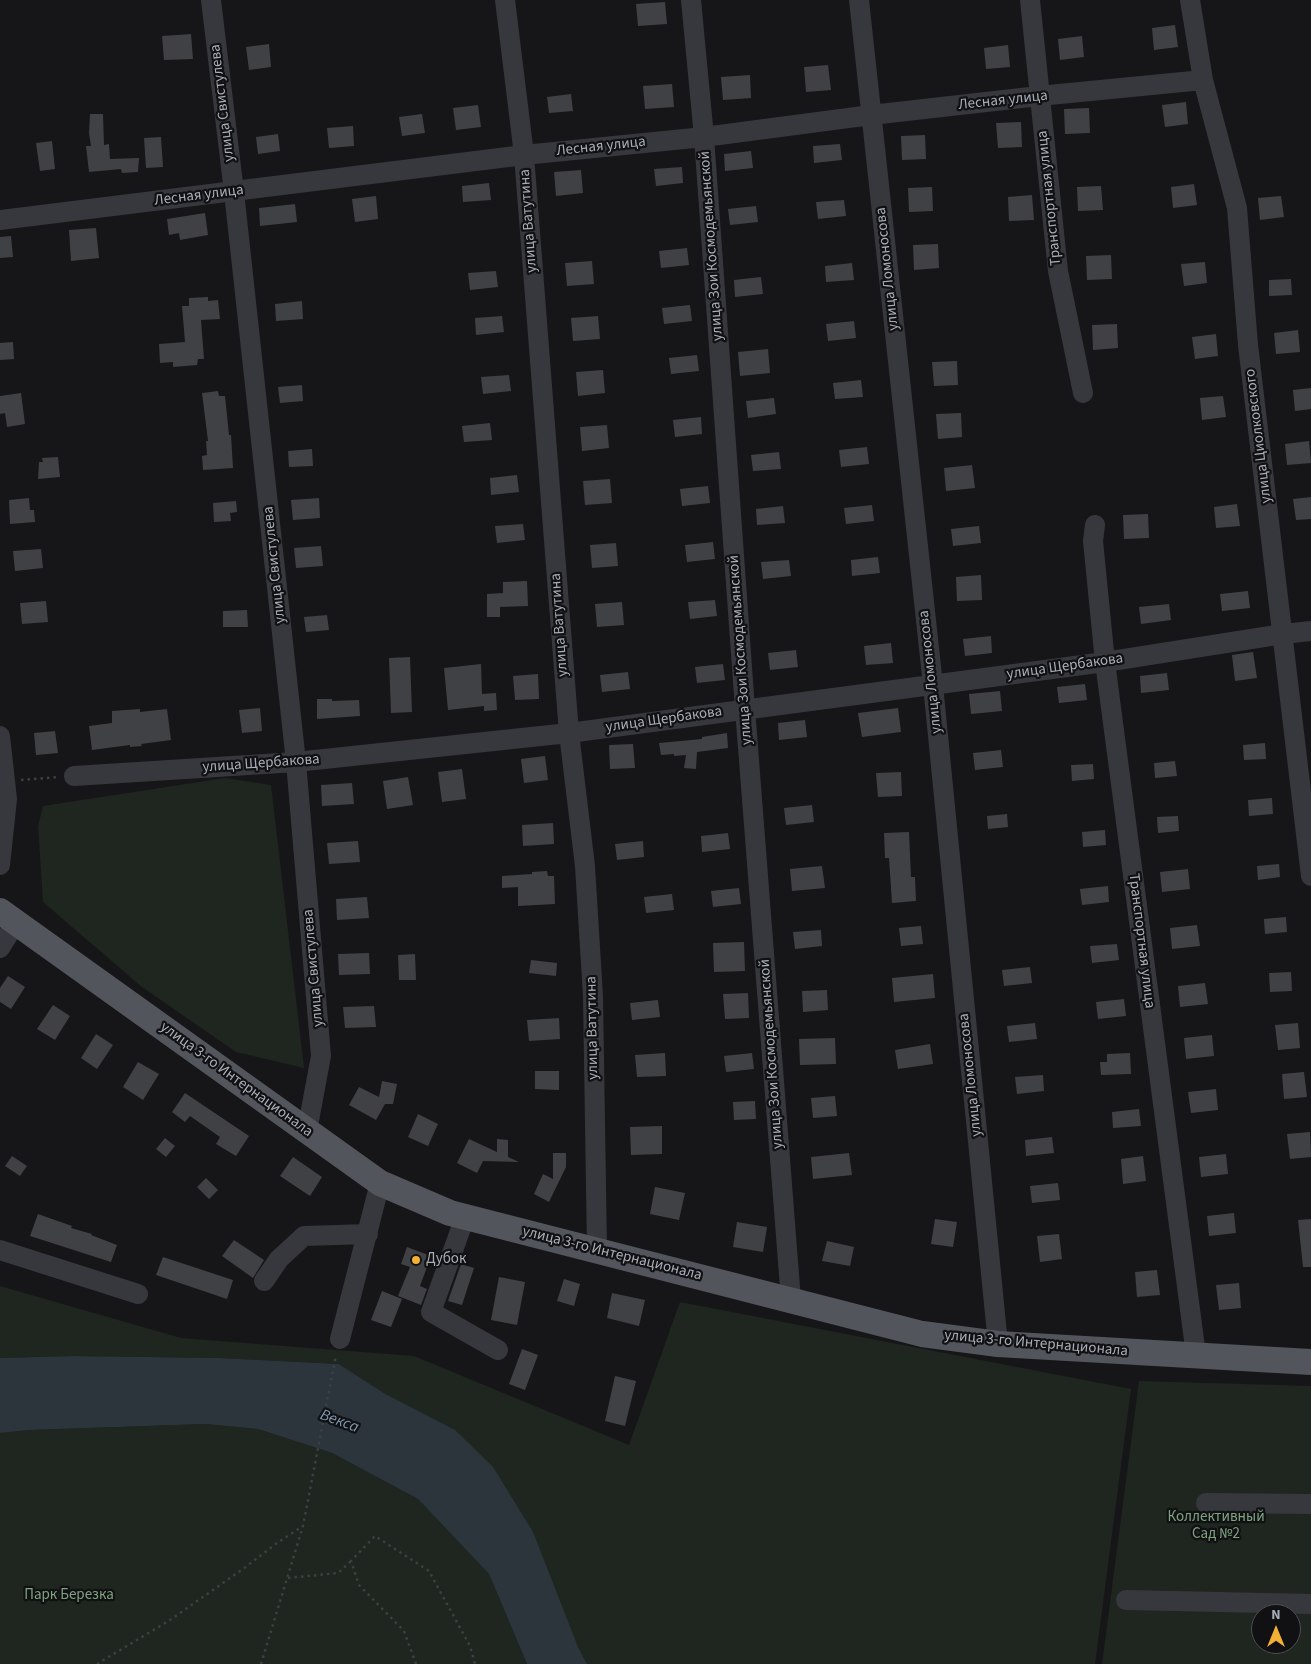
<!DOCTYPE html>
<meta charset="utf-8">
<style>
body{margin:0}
#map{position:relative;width:1311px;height:1664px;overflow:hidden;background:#161618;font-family:"Source Sans 3",sans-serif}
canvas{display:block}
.north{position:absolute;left:1251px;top:1604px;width:50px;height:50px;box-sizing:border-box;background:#111113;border:1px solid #4d4f55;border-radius:50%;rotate:0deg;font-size:14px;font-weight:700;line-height:20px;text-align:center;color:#a8adb8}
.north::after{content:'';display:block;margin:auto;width:18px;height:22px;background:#f2b134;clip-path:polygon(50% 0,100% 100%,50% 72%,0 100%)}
</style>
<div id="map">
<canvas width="1311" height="1664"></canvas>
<div class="north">N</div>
</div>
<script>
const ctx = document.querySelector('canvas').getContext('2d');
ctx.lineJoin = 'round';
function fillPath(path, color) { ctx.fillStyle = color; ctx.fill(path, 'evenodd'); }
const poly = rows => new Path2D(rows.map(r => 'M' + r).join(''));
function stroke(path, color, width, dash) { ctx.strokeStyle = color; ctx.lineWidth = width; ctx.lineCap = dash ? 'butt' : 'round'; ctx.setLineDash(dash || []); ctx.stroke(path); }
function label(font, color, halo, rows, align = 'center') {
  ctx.font = font + ' "Source Sans 3",sans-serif'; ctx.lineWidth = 4.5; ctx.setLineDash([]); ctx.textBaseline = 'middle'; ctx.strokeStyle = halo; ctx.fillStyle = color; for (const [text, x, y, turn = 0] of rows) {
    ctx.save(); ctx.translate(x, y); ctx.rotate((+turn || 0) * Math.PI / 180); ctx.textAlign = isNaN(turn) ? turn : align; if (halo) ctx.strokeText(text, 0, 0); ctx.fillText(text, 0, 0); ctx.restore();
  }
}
fillPath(poly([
 [225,778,271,785,304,1068,236,1052,142,987,43,902,38,826,43,806],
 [0,1286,181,1338,414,1356,629,1445,680,1302,1131,1389,1095,1664,587,1664,578,1647,387,1395,339,1364,220,1358,73,1356,0,1358],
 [1139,1381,1311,1386,1311,1664,1102,1664],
 [1261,1614,1291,1614,1291,1644,1261,1644],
 [205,1424,258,1429,332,1453,418,1499,489,1574,527,1664,0,1664,0,1433,30,1430]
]), '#1e261f');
fillPath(poly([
 [73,1356,220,1358,339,1364,387,1395,455,1430,493,1467,533,1532,578,1647,587,1664,527,1664,489,1574,418,1499,332,1453,258,1429,205,1424,30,1430,0,1433,0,1358]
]), '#2c353c');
fillPath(poly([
 [665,2,667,24,638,26,636,4],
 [1175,25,1178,47,1154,50,1152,28],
 [191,34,193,59,164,60,162,36],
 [1082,36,1084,57,1060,60,1058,39],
 [269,44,271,67,249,70,246,47],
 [1008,45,1010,67,986,69,984,48],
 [828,65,831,90,806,92,804,67],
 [750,75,751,98,723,100,721,77],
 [672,84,674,107,645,109,643,86],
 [571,94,573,111,549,113,547,97],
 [1186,102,1188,124,1165,127,1162,105],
 [478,105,481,127,456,130,453,108],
 [1089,108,1090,133,1065,134,1064,109],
 [90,114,103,114,104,145,109,144,110,159,139,158,138,172,122,173,121,169,89,172,86,146,91,146,89,133],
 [422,114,425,133,402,136,399,117],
 [1021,122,1022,147,998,148,996,123],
 [353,126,354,146,329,148,327,128],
 [278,134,280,151,258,154,256,137],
 [925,135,926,159,902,160,901,136],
 [161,137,163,167,146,168,144,138],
 [52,141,55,169,40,171,36,143],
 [840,144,842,160,814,163,813,146],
 [751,151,753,168,725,171,724,154],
 [682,167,683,183,656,186,654,169],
 [581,170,583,193,556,196,554,172],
 [489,183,491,200,463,202,462,186],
 [1194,184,1197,205,1173,208,1171,187],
 [1101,186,1103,210,1078,211,1077,187],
 [932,187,933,211,909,212,908,188],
 [1032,195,1034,220,1009,221,1008,197],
 [376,196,378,219,355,222,352,199],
 [1281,196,1284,217,1260,220,1258,198],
 [844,200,846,216,818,219,816,202],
 [295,204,297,222,260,226,259,208],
 [756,206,758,222,730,225,728,209],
 [205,213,208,235,180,240,179,233,169,235,167,219],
 [96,228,99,258,71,261,69,230],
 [11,236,13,257,0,258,0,237],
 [938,244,939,268,914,270,913,245],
 [687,248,689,265,661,268,659,251],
 [1111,255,1112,279,1087,280,1086,256],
 [592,261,594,284,567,286,565,263],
 [1205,262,1207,283,1184,286,1181,264],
 [852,263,854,280,826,282,825,266],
 [496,271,498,287,470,290,468,273],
 [761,277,763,294,735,297,734,280],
 [1291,279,1292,295,1269,296,1269,280],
 [208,297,208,301,218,300,220,319,201,320,204,359,198,359,197,365,173,367,173,362,160,363,159,344,185,342,182,306,189,306,189,298],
 [302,301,303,319,276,321,275,304],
 [690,305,692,321,664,324,662,308],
 [502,316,504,332,476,335,475,318],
 [598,316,600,339,573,341,571,318],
 [854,321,856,338,828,341,826,324],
 [1117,324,1118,348,1093,350,1092,325],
 [1298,330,1300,352,1276,354,1274,333],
 [1216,334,1218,356,1195,359,1192,337],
 [13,342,14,359,0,360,0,343],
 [768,349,770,373,740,376,738,352],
 [697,355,699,371,671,374,669,358],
 [957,361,958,385,934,386,932,362],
 [603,370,605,393,578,396,576,372],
 [509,375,511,391,483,394,481,377],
 [861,380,863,397,835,399,833,383],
 [302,385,303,401,280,403,278,387],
 [1311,388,1311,409,1295,411,1293,390],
 [218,391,219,396,225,396,229,435,231,435,233,468,203,470,202,456,207,455,206,441,208,441,202,393],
 [21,393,25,424,7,427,5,413,0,414,0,396],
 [1223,396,1226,417,1202,420,1200,398],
 [774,398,776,414,748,418,746,401],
 [961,413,962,437,938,439,936,414],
 [701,417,702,434,675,437,673,420],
 [490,423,492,440,464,442,462,426],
 [607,425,609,448,582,451,580,427],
 [1309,441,1311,463,1287,465,1285,444],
 [867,447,869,464,841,467,839,450],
 [312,449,313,466,289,467,288,451],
 [779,452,781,469,753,471,751,455],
 [58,457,60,477,38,479,39,462,43,462,42,458],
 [972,465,975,488,946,491,944,468],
 [517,475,519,492,491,495,490,478],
 [610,479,612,503,585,505,583,481],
 [708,486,710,503,682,506,680,489],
 [1311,497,1311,519,1296,520,1293,499],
 [29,498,30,510,34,510,35,522,10,524,9,500],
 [319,498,320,518,293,520,291,500],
 [236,501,237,512,230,513,231,521,214,522,213,503],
 [1237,504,1240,526,1216,528,1214,507],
 [872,505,874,521,846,524,844,508],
 [783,506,785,523,757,525,756,509],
 [1148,514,1149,538,1124,539,1123,515],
 [523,524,525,540,497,543,495,526],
 [979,526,981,543,953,546,951,529],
 [713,542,715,559,687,562,685,545],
 [616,543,618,566,592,568,590,545],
 [321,546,323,566,296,568,294,548],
 [41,549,43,568,15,571,13,551],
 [878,557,880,573,852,576,851,560],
 [789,560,791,576,763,579,761,562],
 [981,575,982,600,957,601,956,577],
 [527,581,528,606,500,607,500,617,487,617,487,594,503,593,503,582],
 [1248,591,1250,608,1222,611,1220,594],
 [715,600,717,616,690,619,688,602],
 [46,601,48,622,22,624,20,603],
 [622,602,624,625,597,627,595,604],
 [1169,604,1171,620,1141,624,1139,607],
 [247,610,248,627,223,627,223,611],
 [327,615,329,630,306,632,304,617],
 [991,636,992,653,965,656,963,639],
 [891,643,893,663,866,665,864,646],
 [796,650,798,667,770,670,768,653],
 [1253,652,1257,678,1235,681,1232,655],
 [410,657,412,712,391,713,389,658],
 [481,664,482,694,496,693,497,710,484,711,484,706,448,710,444,668],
 [723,664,725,680,697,683,695,667],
 [628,672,630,689,602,692,600,675],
 [1167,673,1169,690,1141,693,1140,676],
 [538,674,539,699,515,700,513,676],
 [1085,684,1087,700,1059,703,1057,687],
 [1000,691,1002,711,971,714,969,694],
 [317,699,332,699,332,701,359,700,360,716,317,719],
 [260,708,262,731,242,733,239,710],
 [898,708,901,732,862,737,858,713],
 [140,709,140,712,167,709,171,740,141,744,142,746,130,747,130,745,92,750,89,726,112,723,112,711],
 [805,720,807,737,779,740,778,723],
 [55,731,58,753,36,755,34,733],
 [727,733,728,748,697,752,696,769,684,768,686,755,674,756,674,754,661,755,659,743,702,739,702,737],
 [1265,743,1266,759,1244,760,1243,745],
 [633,744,635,768,610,769,609,745],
 [1001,750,1003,767,975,770,973,753],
 [545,756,548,780,524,783,521,759],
 [1175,761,1177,776,1155,778,1154,763],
 [1093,764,1094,779,1072,781,1071,765],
 [462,769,466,799,442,802,438,772],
 [901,772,902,796,878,797,876,773],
 [408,777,413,805,387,809,383,781],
 [352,783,354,804,322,806,321,785],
 [1272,798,1273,814,1249,816,1248,800],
 [812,805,814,822,786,825,784,808],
 [1007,814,1008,827,988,829,987,816],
 [1178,816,1179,831,1158,833,1157,817],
 [553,823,554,844,523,846,522,825],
 [1105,830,1106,845,1083,847,1082,832],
 [909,832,911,877,915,877,916,901,892,903,889,858,885,858,884,833],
 [728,833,730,849,702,852,701,836],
 [358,841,360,862,329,864,327,843],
 [643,841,644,857,617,860,615,844],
 [1279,864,1280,877,1258,880,1257,866],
 [822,866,825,888,792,891,790,869],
 [1188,869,1190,889,1162,892,1160,872],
 [547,871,548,876,554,876,555,904,518,906,518,887,502,888,502,876,532,874,532,872],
 [1108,886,1109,902,1082,905,1080,889],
 [739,888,741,904,713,907,711,891],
 [672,894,674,910,646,913,644,897],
 [367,897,369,918,337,920,336,899],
 [1286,917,1287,932,1265,934,1264,919],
 [1197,925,1200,946,1172,949,1170,928],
 [921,926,923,944,901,946,899,928],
 [821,930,822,946,795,949,793,932],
 [744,942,745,971,714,972,713,943],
 [1117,944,1119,960,1092,963,1090,946],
 [369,953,370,974,339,975,338,954],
 [415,954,416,980,399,980,398,955],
 [531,960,557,963,556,976,529,973],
 [1030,967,1032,983,1004,986,1002,970],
 [1291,972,1292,991,1270,992,1269,973],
 [933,974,935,998,894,1002,892,978],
 [8,976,25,987,11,1009,0,1002,0,988],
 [1205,983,1208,1004,1180,1007,1178,986],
 [827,990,828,1010,803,1012,802,991],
 [748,993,749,1018,725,1019,723,994],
 [1124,999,1126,1016,1098,1019,1096,1002],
 [658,1000,660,1017,632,1020,630,1003],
 [53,1005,70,1016,55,1040,37,1029],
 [374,1006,376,1027,345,1028,343,1007],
 [559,1018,560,1039,529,1041,527,1020],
 [1035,1023,1037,1039,1009,1042,1007,1026],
 [1298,1023,1300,1048,1278,1050,1275,1025],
 [96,1034,113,1045,97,1069,81,1058],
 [1212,1035,1214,1056,1186,1059,1184,1038],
 [835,1038,836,1064,800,1065,799,1039],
 [930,1044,933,1064,898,1069,895,1050],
 [665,1053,666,1076,637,1077,635,1055],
 [752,1053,754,1069,726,1072,724,1056],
 [1130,1053,1131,1074,1101,1075,1100,1062,1107,1062,1107,1054],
 [138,1062,159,1074,143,1100,123,1087],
 [535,1071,559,1071,559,1090,535,1089],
 [1304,1072,1307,1097,1284,1099,1282,1074],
 [1043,1075,1044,1091,1017,1094,1015,1077],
 [382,1081,397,1084,393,1104,385,1104,376,1120,349,1105,359,1087,379,1097],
 [1216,1089,1218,1110,1191,1113,1188,1092],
 [185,1093,249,1136,236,1156,216,1144,220,1137,190,1116,185,1122,172,1112],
 [835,1096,837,1116,813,1118,811,1098],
 [755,1101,756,1119,734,1120,733,1102],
 [1139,1109,1141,1126,1113,1128,1112,1112],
 [418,1114,438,1124,428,1146,408,1137],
 [662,1126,662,1154,631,1155,630,1127],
 [1310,1132,1311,1157,1290,1159,1287,1134],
 [1052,1137,1054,1153,1026,1156,1025,1140],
 [165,1138,175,1146,166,1157,156,1149],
 [469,1139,497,1152,497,1139,508,1140,508,1157,519,1162,483,1161,477,1173,457,1163],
 [553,1153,566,1153,566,1167,549,1202,534,1194,543,1174,553,1179],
 [849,1153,852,1175,813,1179,811,1157],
 [1226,1154,1228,1174,1201,1177,1199,1157],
 [12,1156,27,1166,20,1176,5,1166],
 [1143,1156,1146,1181,1123,1184,1121,1159],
 [293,1157,322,1177,310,1196,280,1176],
 [206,1178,218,1190,209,1199,197,1187],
 [1058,1183,1060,1200,1032,1203,1030,1186],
 [655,1187,685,1193,679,1220,650,1214],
 [1234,1213,1236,1233,1209,1236,1207,1216],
 [38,1214,72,1226,71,1228,92,1234,91,1235,117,1245,111,1262,30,1236],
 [935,1219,957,1222,953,1247,931,1244],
 [1311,1219,1311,1267,1303,1267,1298,1220],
 [737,1222,767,1227,763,1252,733,1247],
 [1059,1234,1062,1259,1040,1262,1037,1236],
 [234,1240,264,1260,253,1278,222,1256],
 [827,1241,854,1247,850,1266,822,1261],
 [407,1247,431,1256,420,1286,427,1289,421,1305,398,1296,410,1267,401,1264],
 [163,1257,233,1280,227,1299,156,1275],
 [461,1264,474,1268,462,1305,448,1301],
 [1157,1270,1160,1295,1137,1297,1135,1272],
 [499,1277,525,1282,517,1325,491,1320],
 [564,1279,580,1284,574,1306,557,1301],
 [1239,1283,1241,1308,1219,1310,1216,1285],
 [382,1291,402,1299,391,1327,371,1320],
 [612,1293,645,1300,639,1326,607,1318],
 [522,1349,538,1355,525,1390,509,1384],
 [615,1376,636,1381,625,1426,605,1421]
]), '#404145');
stroke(poly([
 [21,780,58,777],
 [288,1578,338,1573,351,1561],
 [97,1664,170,1620,243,1569,277,1543,303,1526],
 [261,1664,303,1526,336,1355],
 [416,1664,404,1631,359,1585,351,1561,375,1536,429,1571,470,1646,475,1664]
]), '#3d3f44', 2.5, [2.5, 4]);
stroke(poly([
 [211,0,234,192,296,762,321,1056,307,1131],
 [505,0,524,155,569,733,585,866,593,996,597,1250],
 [691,0,704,137,745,709,791,1300],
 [859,0,933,685,998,1344],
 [1030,0,1058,271,1083,393],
 [1190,0,1203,80,1237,208,1248,345,1311,876],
 [0,220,524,155,704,137,871,115,1039,96,1203,80],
 [1095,525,1093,541,1105,662,1196,1355],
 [0,736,7,799,0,865],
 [74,776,296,762,569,733,1105,662,1283,634,1311,631],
 [0,948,16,922],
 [465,1217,431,1312,498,1350],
 [0,1250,138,1294],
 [264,1281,279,1259,304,1236,368,1234],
 [340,1339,380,1183],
 [1206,1503,1311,1504],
 [1126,1600,1311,1604]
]), '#37383d', 20);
stroke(poly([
 [0,911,380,1183,450,1213,922,1334,998,1344,1311,1362]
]), '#53555c', 26);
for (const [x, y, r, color] of [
 [416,1260,5,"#f2b134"]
]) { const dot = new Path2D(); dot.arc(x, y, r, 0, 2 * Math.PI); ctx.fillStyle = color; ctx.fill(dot); stroke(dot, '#111113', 2); }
label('15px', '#a8adb8', '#111113', [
 ["Лесная улица",1003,101,-6],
 ["улица Свистулева",223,103,-97],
 ["Лесная улица",601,147,-6],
 ["Лесная улица",199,196,-7],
 ["Транспортная улица",1050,198,-96],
 ["улица Ватутина",529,221,-94],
 ["улица Зои Космодемьянской",712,246,-94],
 ["улица Ломоносова",888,269,-96],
 ["улица Циолковского",1259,436,-97],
 ["улица Свистулева",275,565,-96],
 ["улица Ватутина",560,625,-94],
 ["улица Зои Космодемьянской",741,650,-94],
 ["улица Щербакова",1065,667,-8],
 ["улица Ломоносова",931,672,-96],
 ["улица Щербакова",664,720,-8],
 ["улица Щербакова",261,764,-4],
 ["Транспортная улица",1141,941,83],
 ["улица Свистулева",314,968,-95],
 ["улица Ватутина",593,1028,-91],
 ["улица Зои Космодемьянской",772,1054,-94],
 ["улица Ломоносова",971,1075,-96],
 ["улица 3-го Интернационала",236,1080,36],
 ["улица 3-го Интернационала",612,1254,14],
 ["улица 3-го Интернационала",1036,1344,5]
]);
label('15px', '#a8adb8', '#111113', [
 ["Дубок",426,1260]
], 'left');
label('15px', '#7fa381', '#111113', [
 ["Коллективный",1216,1518],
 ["Сад №2",1216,1535],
 ["Парк Березка",69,1596]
]);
label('italic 16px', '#7f9bb3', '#111113', [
 ["Векса",339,1422,20]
]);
</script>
